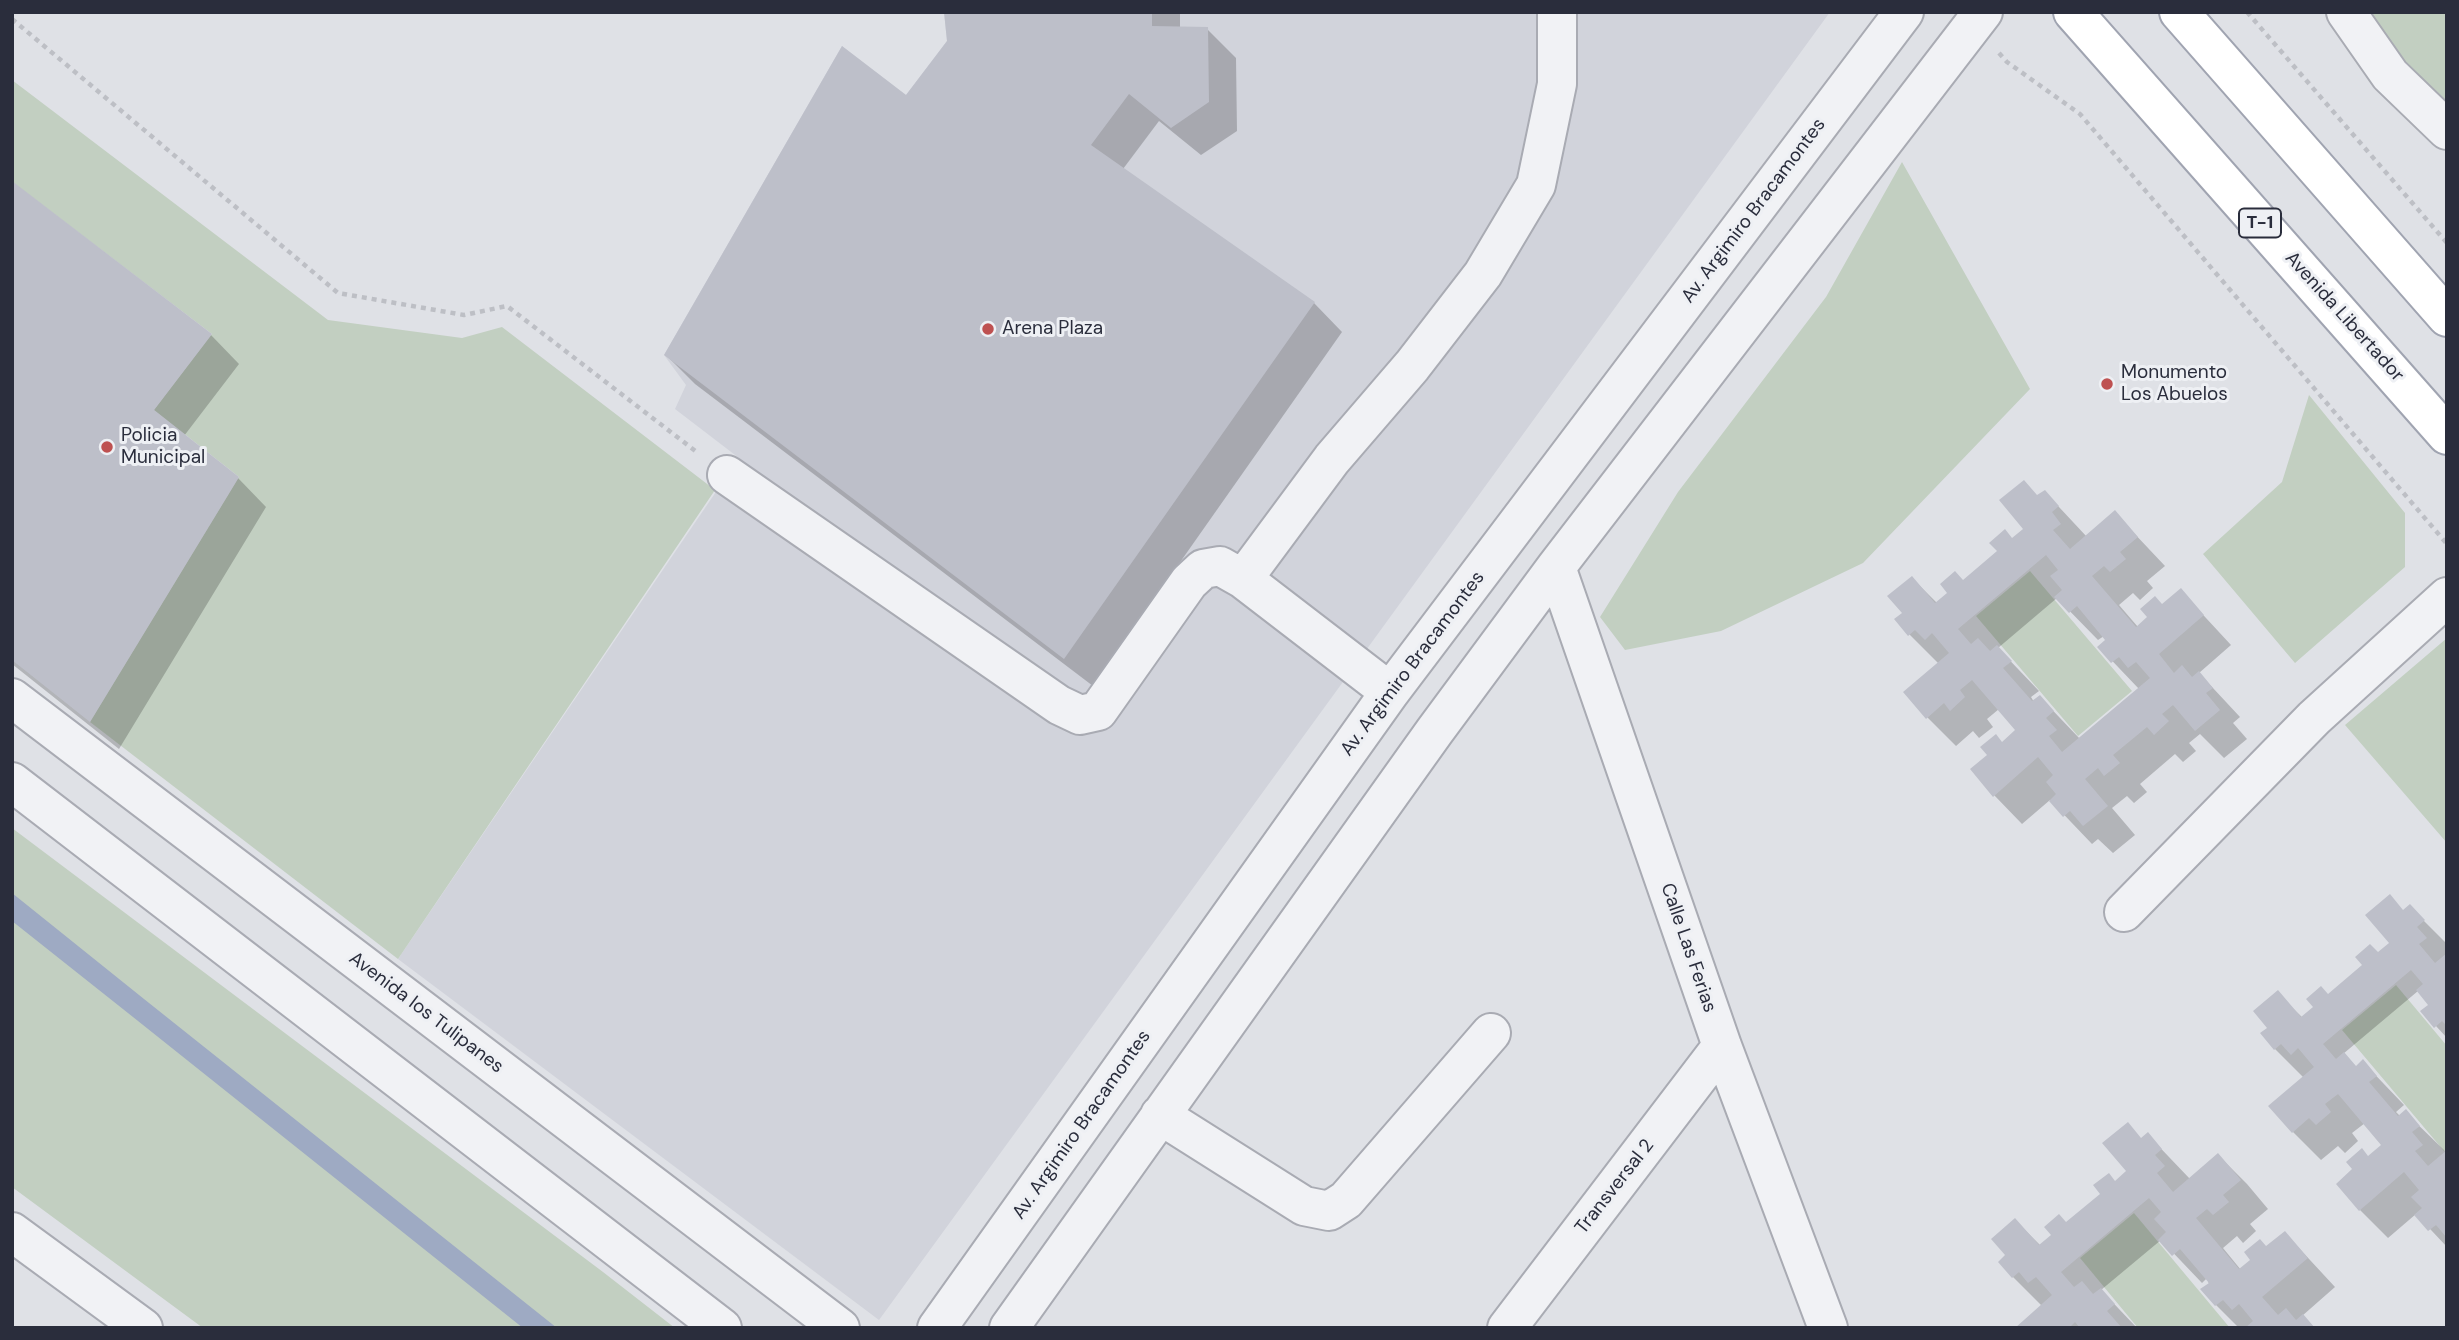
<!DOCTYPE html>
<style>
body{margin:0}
#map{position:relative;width:2459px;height:1340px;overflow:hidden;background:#dfe1e6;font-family:"DM Sans",sans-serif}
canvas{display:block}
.frame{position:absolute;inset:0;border:14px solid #2a2d3c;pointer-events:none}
</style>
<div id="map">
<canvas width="2459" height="1340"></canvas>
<div class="frame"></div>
</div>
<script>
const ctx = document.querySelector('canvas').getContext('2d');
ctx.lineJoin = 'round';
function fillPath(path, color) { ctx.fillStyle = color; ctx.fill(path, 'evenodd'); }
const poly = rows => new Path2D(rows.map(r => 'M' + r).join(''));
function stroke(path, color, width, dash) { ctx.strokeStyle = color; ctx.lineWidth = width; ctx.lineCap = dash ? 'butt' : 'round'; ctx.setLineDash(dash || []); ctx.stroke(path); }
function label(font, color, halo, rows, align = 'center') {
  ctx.font = font + ' "DM Sans",sans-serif'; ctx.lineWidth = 6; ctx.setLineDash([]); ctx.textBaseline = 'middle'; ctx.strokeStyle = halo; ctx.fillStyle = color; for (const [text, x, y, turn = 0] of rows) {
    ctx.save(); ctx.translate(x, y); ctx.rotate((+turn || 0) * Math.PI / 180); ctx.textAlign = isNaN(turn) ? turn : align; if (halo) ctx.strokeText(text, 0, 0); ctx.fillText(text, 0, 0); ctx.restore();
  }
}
fillPath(poly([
 [944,12,1830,12,879,1320,398,959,739,458,675,409,686,385,664,355,842,46,906,95,947,41]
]), '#d1d3db');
fillPath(poly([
 [2367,12,2447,12,2447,108,2410,70],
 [12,80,328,320,462,338,502,327,715,490,398,959,90,722,239,477,154,410,212,334,12,182],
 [1902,162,2030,389,1863,563,1721,631,1625,650,1600,617,1678,492,1826,297],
 [2309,395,2405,513,2405,567,2295,663,2203,554,2282,482],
 [2030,571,2132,691,2078,736,1976,616],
 [2447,638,2447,843,2345,725],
 [12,828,603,1272,675,1328,203,1328,12,1187],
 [2396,985,2447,1046,2447,1149,2444,1151,2342,1030],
 [2134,1213,2230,1328,2138,1328,2080,1258]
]), '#c2cfc1');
fillPath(poly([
 [12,893,144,999,557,1328,523,1328,133,1017,12,921]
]), '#9eaac3');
fillPath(poly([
 [946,12,1180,12,1180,28,1207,29,1236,58,1237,131,1201,155,1159,121,1123,169,1314,303,1342,332,1093,686,695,384,666,355,907,97,949,41],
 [12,184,211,335,239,364,184,436,238,478,266,507,119,749,12,664],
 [2045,492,2087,537,2115,513,2165,566,2147,581,2153,588,2140,600,2133,593,2119,605,2138,627,2181,591,2231,645,2199,673,2240,717,2233,723,2247,739,2224,758,2200,734,2189,743,2196,751,2183,762,2175,754,2140,784,2147,792,2134,803,2127,796,2112,808,2135,835,2113,853,2098,839,2092,844,2050,800,2022,824,1994,795,2003,743,2018,731,1999,709,1987,719,1993,727,1979,738,1973,731,1956,746,1927,717,1939,664,1909,634,1904,613,1912,578,1937,603,2025,529,2038,497],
 [2057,598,2098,640,2104,636,2107,640,2099,647,2139,689,2080,739,2040,697,2034,702,2031,697,2039,691,1998,648],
 [2410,907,2447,944,2447,1038,2436,1026,2430,1005,2418,991,2343,1054,2356,1068,2363,1062,2404,1105,2396,1112,2400,1116,2405,1112,2447,1153,2447,1247,2416,1214,2388,1238,2360,1210,2369,1158,2383,1145,2365,1123,2352,1133,2358,1141,2345,1153,2338,1146,2321,1160,2293,1132,2304,1078,2275,1049,2269,1028,2277,993,2303,1018,2389,945,2404,911],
 [2148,1135,2190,1179,2218,1155,2247,1184,2268,1209,2250,1224,2256,1231,2243,1243,2237,1236,2223,1248,2241,1270,2285,1233,2335,1287,2302,1316,2314,1328,2239,1328,2216,1305,2207,1278,2202,1283,2161,1240,2101,1290,2137,1328,2017,1328,2042,1306,2013,1277,2007,1256,2015,1220,2041,1246,2129,1171,2142,1139]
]), '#0003');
fillPath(poly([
 [944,12,1152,12,1152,26,1208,27,1209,102,1171,128,1129,94,1091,145,1315,302,1064,659,664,355,842,46,906,95,947,41],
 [12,181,212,334,154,410,239,477,90,722,12,660],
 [2024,480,2037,495,2045,490,2059,506,2052,512,2061,524,2053,530,2070,549,2115,510,2138,537,2120,552,2126,559,2110,572,2104,566,2092,576,2136,627,2147,617,2140,609,2155,596,2162,604,2181,588,2204,615,2159,654,2174,673,2182,665,2192,677,2199,671,2213,688,2206,693,2220,710,2195,731,2173,705,2162,714,2169,721,2154,735,2147,727,2113,755,2120,763,2104,776,2098,768,2085,779,2108,806,2083,826,2070,811,2063,817,2049,801,2056,794,2046,782,2053,775,2038,757,1993,797,1970,769,1987,755,1980,747,1996,734,2002,742,2015,730,1972,680,1960,690,1965,697,1950,711,1944,703,1926,719,1903,692,1949,653,1932,633,1925,640,1915,630,1908,636,1894,619,1902,613,1887,596,1912,576,1935,603,1947,593,1940,584,1955,571,1963,580,1997,551,1989,543,2005,529,2012,538,2023,529,1999,500],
 [2046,555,2058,570,2050,576,2062,590,2054,597,2069,613,2077,606,2105,640,2097,647,2111,663,2119,657,2128,668,2136,662,2150,678,2062,752,2049,736,2057,730,2046,718,2054,711,2040,695,2032,701,2003,668,2012,661,1997,645,1990,651,1978,638,1971,644,1958,629],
 [2390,894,2403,910,2410,904,2425,920,2417,927,2427,938,2419,944,2435,963,2447,953,2447,1026,2442,1021,2434,1028,2420,1011,2428,1005,2416,990,2423,984,2411,970,2323,1044,2336,1059,2344,1052,2356,1066,2363,1059,2377,1076,2369,1082,2398,1116,2406,1109,2420,1126,2412,1132,2423,1145,2415,1151,2428,1166,2447,1150,2447,1238,2436,1225,2428,1231,2414,1215,2422,1208,2411,1197,2419,1190,2404,1172,2359,1211,2336,1184,2352,1169,2346,1162,2362,1148,2368,1156,2381,1145,2338,1094,2325,1104,2331,1112,2316,1125,2309,1118,2292,1133,2268,1106,2314,1067,2298,1048,2291,1055,2281,1044,2274,1050,2260,1033,2267,1028,2253,1011,2278,990,2301,1017,2313,1007,2306,999,2321,986,2328,994,2362,965,2355,957,2370,944,2378,952,2389,943,2365,915],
 [2128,1122,2141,1138,2148,1132,2162,1149,2155,1155,2165,1166,2157,1173,2173,1192,2218,1153,2241,1180,2223,1195,2229,1202,2213,1215,2207,1209,2196,1218,2239,1269,2250,1260,2244,1252,2260,1239,2266,1246,2285,1231,2308,1258,2262,1297,2278,1315,2286,1308,2296,1320,2303,1314,2315,1328,2245,1328,2253,1321,2239,1304,2232,1310,2223,1300,2215,1306,2200,1289,2209,1283,2180,1249,2172,1256,2158,1240,2166,1232,2154,1219,2161,1212,2149,1198,2061,1272,2074,1287,2082,1281,2093,1294,2101,1288,2115,1304,2107,1311,2122,1328,2080,1328,2075,1322,2069,1328,2015,1328,2052,1295,2036,1277,2028,1283,2019,1272,2012,1278,1998,1262,2005,1255,1991,1239,2015,1218,2039,1245,2051,1235,2044,1227,2059,1214,2066,1222,2100,1194,2093,1185,2109,1173,2115,1181,2126,1171,2102,1143]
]), '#bdbfc9');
const minor = poly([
 [2346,12,2390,75,2447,130],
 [727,475,1059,705,1080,715,1098,711,1189,582,1203,569,1220,566,1243,579,1390,692],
 [1556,567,1722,1046,1828,1328],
 [1243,579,1332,459,1412,366,1483,274,1536,185,1557,84,1557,12],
 [12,698,840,1328],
 [12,782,722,1328],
 [2124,912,2314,718,2447,597],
 [1160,1115,1304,1206,1329,1211,1346,1200,1491,1033],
 [12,1232,143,1328],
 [937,1328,1390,692,1904,12],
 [1009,1328,1434,732,1556,567,1983,12],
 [1507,1328,1722,1046]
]);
const major = poly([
 [2073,12,2447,435],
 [2179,12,2447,317]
]);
stroke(minor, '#a9abb3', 42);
stroke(major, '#a0a4b1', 42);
stroke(poly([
 [2247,12,2447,243],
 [12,19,338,293,464,315,507,306,698,453],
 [1999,53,2007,62,2080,114,2447,544]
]), '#bdbfc5', 4.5, [5, 5]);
stroke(minor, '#f1f2f5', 38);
stroke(major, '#fff', 38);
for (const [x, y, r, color] of [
 [988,329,7,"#be5151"],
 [2107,384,7,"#be5151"],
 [107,447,7,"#be5151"]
]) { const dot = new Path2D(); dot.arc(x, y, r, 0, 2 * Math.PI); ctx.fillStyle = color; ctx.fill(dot); stroke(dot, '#eef0f4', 2.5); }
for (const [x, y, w] of [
 [2260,223,42]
]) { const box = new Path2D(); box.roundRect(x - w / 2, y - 14.5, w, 29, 5); ctx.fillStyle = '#eef0f4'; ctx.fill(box); stroke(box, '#2a2d3c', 2); }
label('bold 18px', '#2a2d3c', null, [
 ["T-1",2260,223]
]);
label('19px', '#2a2d3c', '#eef0f4', [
 ["Av. Argimiro Bracamontes",1754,211,-53],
 ["Avenida Libertador",2344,317,48],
 ["Av. Argimiro Bracamontes",1413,664,-53],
 ["Calle Las Ferias",1688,948,71],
 ["Avenida los Tulipanes",426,1013,37],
 ["Av. Argimiro Bracamontes",1082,1125,-55],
 ["Transversal 2",1615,1187,-52]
]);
label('19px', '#2a2d3c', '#eef0f4', [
 ["Arena Plaza",1002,329],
 ["Monumento",2121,373],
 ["Los Abuelos",2121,395],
 ["Policia",121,436],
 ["Municipal",121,458]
], 'left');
</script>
